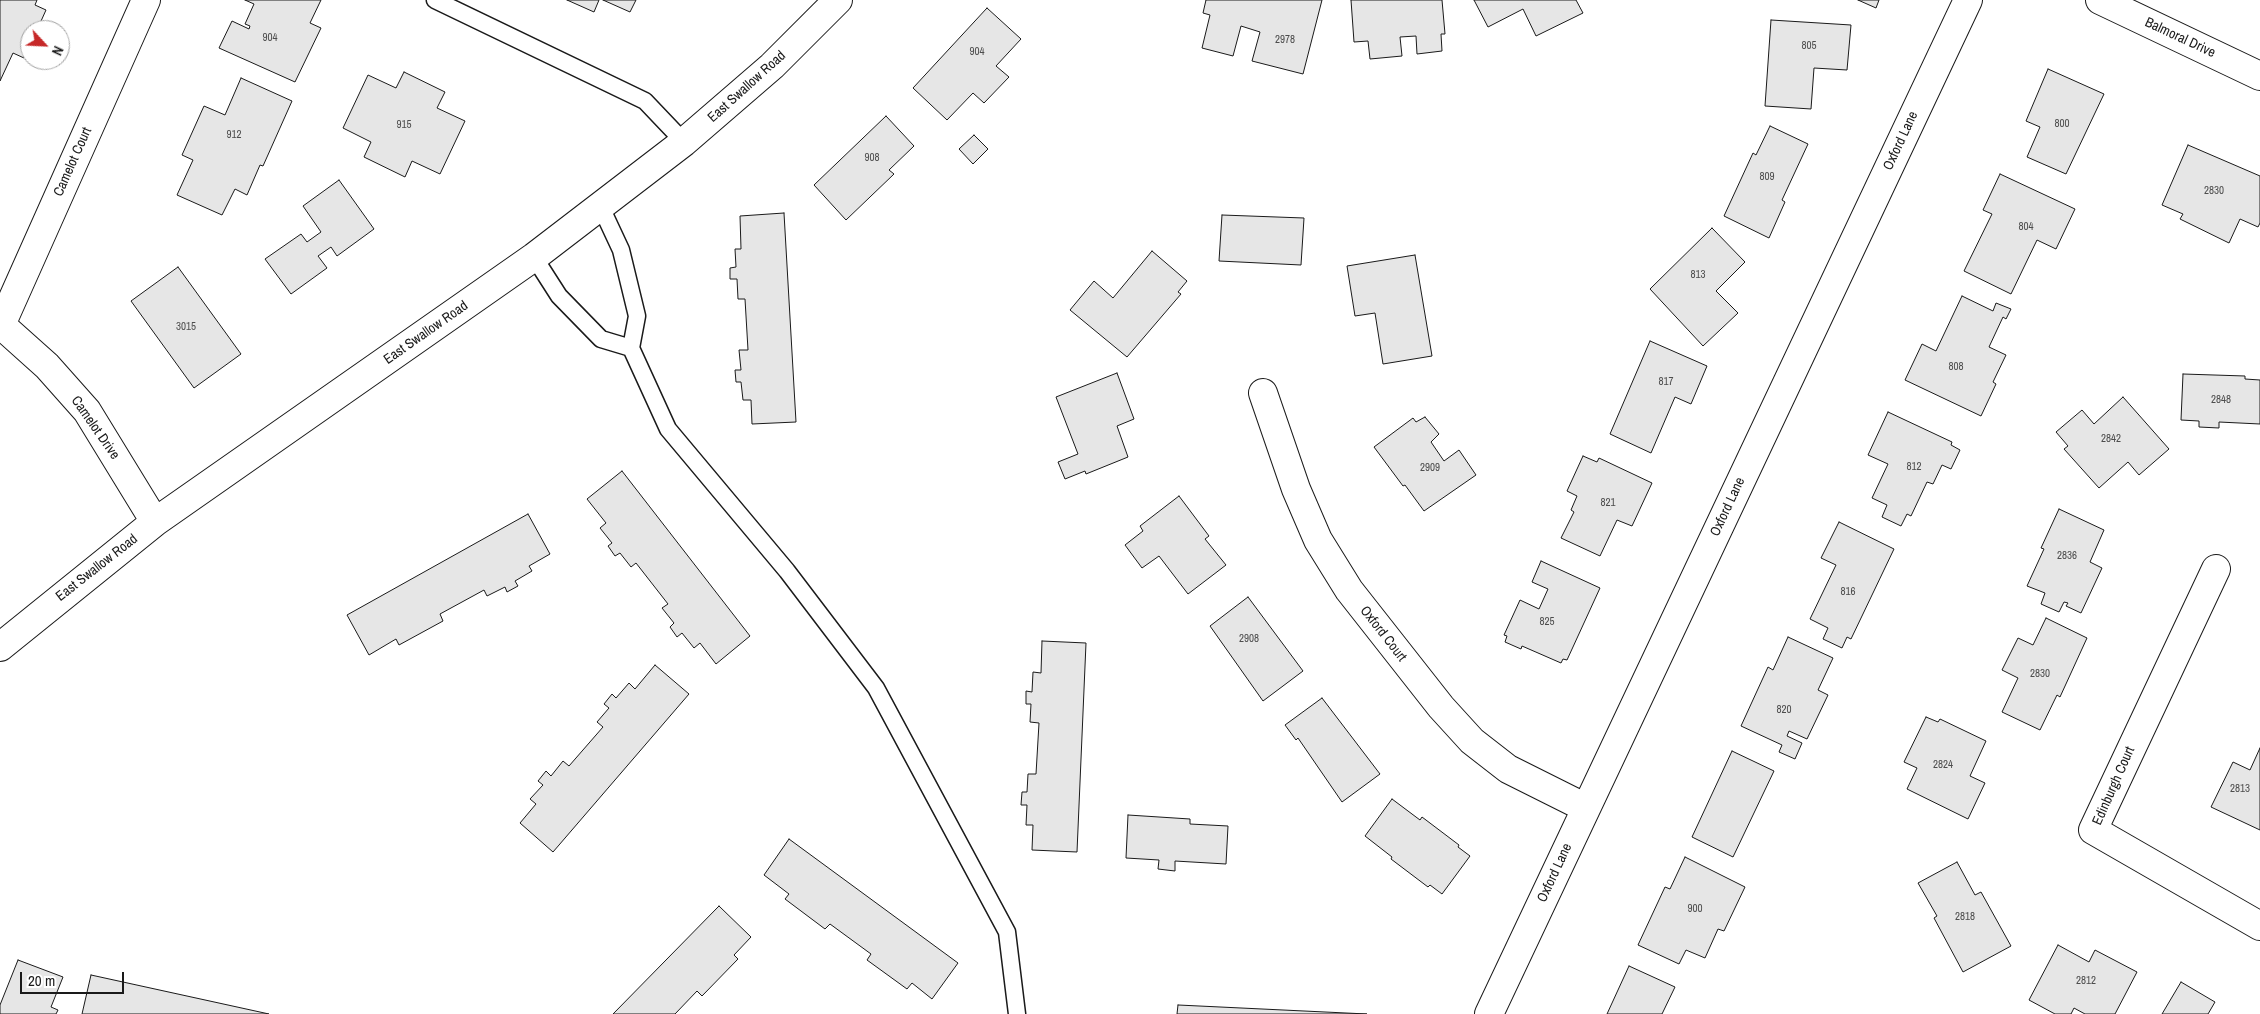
<!DOCTYPE html>
<style>
body{margin:0}
#map{position:relative;width:2260px;height:1014px;overflow:hidden;background:#fff;font-family:"Archivo Narrow",sans-serif}
canvas{display:block}
.north{position:absolute;left:20px;top:20px;width:50px;height:50px;box-sizing:border-box;background:#fff;border:1px solid #a3a3a3;border-radius:50%;rotate:115deg;font-size:14px;font-weight:700;line-height:20px;text-align:center;color:#1a1a1a}
.north::after{content:'';display:block;margin:auto;width:18px;height:22px;background:#c62828;clip-path:polygon(50% 0,100% 100%,50% 72%,0 100%)}
.scale{position:absolute;left:20px;top:972px;width:104px;height:22px;box-sizing:border-box;border:2px solid #1a1a1a;border-top:0;padding-left:6px;font-size:15px;line-height:18px;white-space:nowrap;color:#1a1a1a;-webkit-text-stroke:4px #fff;paint-order:stroke}
</style>
<div id="map">
<canvas width="2260" height="1014"></canvas>
<div class="north">N</div>
<div class="scale">20 m</div>
</div>
<script>
const ctx = document.querySelector('canvas').getContext('2d');
ctx.lineJoin = 'round';
function fillPath(path, color) { ctx.fillStyle = color; ctx.fill(path, 'evenodd'); }
const poly = rows => new Path2D(rows.map(r => 'M' + r).join(''));
function stroke(path, color, width, dash) { ctx.strokeStyle = color; ctx.lineWidth = width; ctx.lineCap = dash ? 'butt' : 'round'; ctx.setLineDash(dash || []); ctx.stroke(path); }
function label(font, color, halo, rows, align = 'center') {
  ctx.font = font + ' "Archivo Narrow",sans-serif'; ctx.lineWidth = 4; ctx.setLineDash([]); ctx.textBaseline = 'middle'; ctx.strokeStyle = halo; ctx.fillStyle = color; for (const [text, x, y, turn = 0] of rows) {
    ctx.save(); ctx.translate(x, y); ctx.rotate((+turn || 0) * Math.PI / 180); ctx.textAlign = isNaN(turn) ? turn : align; if (halo) ctx.strokeText(text, 0, 0); ctx.fillText(text, 0, 0); ctx.restore();
  }
}
const building = poly([
 [0,0,37,0,35,5,46,10,37,30,30,30,30,45,24,58,13,53,0,81,0,0],
 [245,0,321,0,310,23,321,28,295,82,219,48,232,21,249,29,250,26,245,24,254,4,245,0],
 [567,0,599,0,594,12,567,0],
 [603,0,636,0,630,12,603,0],
 [1206,0,1322,0,1303,74,1252,61,1260,32,1241,26,1233,56,1202,48,1210,15,1203,13,1206,0],
 [1351,0,1442,0,1445,34,1441,34,1442,51,1417,54,1416,36,1400,37,1402,56,1370,59,1368,41,1354,42,1351,0],
 [1474,0,1576,0,1583,13,1536,36,1523,9,1488,27,1474,0],
 [1858,0,1879,0,1876,8,1858,0],
 [987,8,1021,39,996,66,1009,77,984,103,973,93,947,120,913,88,987,8],
 [1771,20,1851,25,1847,70,1814,68,1811,109,1765,106,1771,20],
 [2048,69,2104,94,2066,174,2027,157,2040,127,2026,121,2048,69],
 [404,72,445,92,437,108,465,121,440,174,412,161,405,177,364,157,371,142,343,128,368,75,396,88,404,72],
 [241,78,292,101,263,166,260,165,247,195,235,189,222,215,177,195,193,160,182,155,204,106,225,115,241,78],
 [886,116,914,146,889,170,894,174,846,220,814,185,886,116],
 [1770,126,1808,144,1782,200,1785,202,1769,238,1724,216,1753,153,1756,155,1770,126],
 [974,135,988,149,973,164,959,149,974,135],
 [2188,145,2260,176,2260,223,2258,227,2240,219,2229,243,2180,219,2183,214,2162,205,2188,145],
 [2000,174,2075,209,2056,249,2037,240,2011,294,1964,271,1992,214,1983,210,2000,174],
 [339,180,374,229,337,256,331,247,318,256,327,268,291,294,265,259,301,234,307,242,321,232,303,206,339,180],
 [784,213,796,422,752,424,751,400,743,400,741,382,736,382,735,370,741,370,739,350,748,350,745,299,738,299,737,279,730,279,730,268,736,267,735,249,741,249,740,216,784,213],
 [1222,215,1304,218,1301,265,1219,261,1222,215],
 [1712,228,1745,262,1716,291,1738,313,1703,346,1650,289,1712,228],
 [1152,251,1187,281,1178,292,1181,294,1127,357,1070,310,1094,281,1113,298,1152,251],
 [1415,255,1432,356,1383,364,1375,313,1355,316,1347,266,1415,255],
 [178,267,241,354,194,388,131,301,178,267],
 [1962,296,1993,311,1996,303,2011,309,2006,319,2003,317,1989,347,2006,355,1993,382,1996,384,1981,416,1905,380,1922,344,1936,351,1962,296],
 [1650,341,1707,366,1691,404,1675,397,1651,453,1610,434,1650,341],
 [1117,373,1134,419,1117,426,1128,457,1086,474,1085,471,1065,479,1058,462,1078,454,1056,397,1117,373],
 [2183,374,2245,376,2245,379,2260,380,2260,424,2219,422,2219,428,2199,427,2199,421,2181,420,2183,374],
 [2123,397,2169,449,2139,475,2128,462,2099,488,2064,449,2068,446,2056,432,2082,410,2094,424,2123,397],
 [1888,412,1952,442,1951,445,1960,450,1951,469,1942,465,1933,484,1927,482,1911,516,1907,514,1901,526,1882,517,1887,505,1872,498,1888,464,1868,455,1888,412],
 [1425,417,1439,434,1431,442,1444,461,1459,450,1476,475,1424,511,1405,485,1403,486,1374,447,1413,418,1416,422,1425,417],
 [1583,456,1597,462,1599,458,1652,483,1632,526,1617,520,1600,556,1561,538,1574,512,1571,510,1577,496,1567,491,1583,456],
 [622,471,750,636,716,664,700,643,694,648,682,633,677,637,670,627,674,623,662,608,668,604,636,563,631,567,620,553,615,556,608,546,612,543,600,528,606,523,587,499,622,471],
 [1179,496,1209,536,1205,539,1226,565,1188,594,1159,556,1142,568,1125,545,1143,531,1140,526,1179,496],
 [2059,509,2104,530,2090,562,2102,568,2081,613,2066,606,2068,603,2064,602,2059,612,2041,604,2045,593,2027,586,2044,549,2041,548,2059,509],
 [528,514,550,554,529,566,532,571,515,581,518,586,507,592,505,587,487,596,484,590,440,614,443,621,399,645,396,639,369,655,347,615,528,514],
 [1839,522,1894,549,1851,639,1847,637,1842,648,1823,639,1828,628,1810,619,1836,565,1821,558,1839,522],
 [1541,561,1600,588,1567,660,1563,659,1561,663,1522,646,1521,649,1505,642,1507,636,1504,635,1520,600,1539,609,1548,589,1532,582,1541,561],
 [1248,597,1303,671,1263,701,1210,626,1248,597],
 [2046,618,2087,638,2060,697,2057,695,2040,730,2002,712,2018,678,2002,670,2018,638,2033,645,2046,618],
 [1788,637,1833,658,1818,690,1828,695,1807,739,1789,731,1787,736,1802,743,1795,759,1779,752,1782,745,1741,726,1768,667,1773,670,1788,637],
 [1042,641,1086,643,1077,852,1032,850,1033,825,1026,825,1027,805,1021,805,1022,792,1027,792,1028,774,1036,774,1039,723,1030,722,1031,704,1026,704,1026,691,1032,692,1033,672,1041,673,1042,641],
 [655,665,689,694,553,852,520,823,536,804,530,799,543,785,538,781,546,771,551,776,563,761,569,766,603,727,597,722,609,708,604,704,612,694,616,698,629,683,635,689,655,665],
 [1322,698,1380,774,1342,802,1298,738,1296,740,1285,725,1322,698],
 [1926,717,1938,722,1940,719,1986,741,1970,776,1985,783,1968,819,1907,789,1917,768,1904,762,1926,717],
 [2260,748,2260,830,2211,807,2233,762,2250,770,2260,748],
 [1732,751,1774,771,1733,857,1692,837,1732,751],
 [1392,799,1420,820,1422,817,1459,845,1458,847,1470,856,1442,894,1430,885,1428,887,1391,859,1392,857,1365,836,1392,799],
 [1128,815,1190,819,1190,824,1228,826,1226,864,1175,861,1175,871,1158,869,1159,860,1126,858,1128,815],
 [789,839,958,963,932,999,912,983,907,989,867,960,871,954,830,924,825,929,785,899,789,894,764,875,789,839],
 [1685,857,1745,887,1724,931,1718,929,1705,958,1686,950,1679,964,1638,945,1665,887,1670,889,1685,857],
 [1957,862,1975,895,1981,892,2011,946,1963,972,1934,918,1937,916,1918,883,1957,862],
 [719,906,751,937,734,955,738,959,702,996,697,991,675,1014,613,1014,719,906],
 [2058,945,2089,962,2095,950,2137,972,2115,1014,2085,1014,2074,1008,2071,1014,2055,1014,2029,1000,2058,945],
 [18,960,63,977,51,1007,58,1010,56,1014,0,1014,0,1005,18,960],
 [1629,966,1675,987,1662,1014,1607,1014,1629,966],
 [91,975,269,1014,82,1014,91,975],
 [2181,982,2215,1002,2208,1014,2162,1014,2181,982],
 [1178,1005,1367,1014,1177,1014,1178,1005]
]);
fillPath(building, '#e6e6e6');
stroke(building, '#1a1a1a', 1);
const service = poly([
 [435,0,645,101,684,142],
 [534,257,559,296,601,339,631,348,637,316,621,250,600,205],
 [631,348,668,429,787,571,876,688,1007,932,1017,1014]
]);
const minor = poly([
 [2100,0,2260,76],
 [0,324,47,366,87,411,155,522],
 [1,325,146,0],
 [1263,393,1296,489,1318,540,1349,590,1441,707,1472,741,1508,769,1586,808],
 [2216,569,2093,830,2260,926],
 [0,647,155,522,534,257,684,142,772,66,838,0],
 [1489,1014,1968,0]
]);
stroke(service, '#1a1a1a', 19);
stroke(minor, '#1a1a1a', 30);
stroke(service, '#fff', 16);
stroke(minor, '#fff', 28);
label('11px', '#4d4d4d', null, [
 ["904",270,38],
 ["2978",1285,40],
 ["805",1809,46],
 ["904",977,52],
 ["800",2062,124],
 ["915",404,125],
 ["912",234,135],
 ["908",872,158],
 ["809",1767,177],
 ["2830",2214,191],
 ["804",2026,227],
 ["813",1698,275],
 ["3015",186,327],
 ["808",1956,367],
 ["817",1666,382],
 ["2848",2221,400],
 ["2842",2111,439],
 ["812",1914,467],
 ["2909",1430,468],
 ["821",1608,503],
 ["2836",2067,556],
 ["816",1848,592],
 ["825",1547,622],
 ["2908",1249,639],
 ["2830",2040,674],
 ["820",1784,710],
 ["2824",1943,765],
 ["2813",2240,789],
 ["900",1695,909],
 ["2818",1965,917],
 ["2812",2086,981]
]);
label('14px', '#1a1a1a', '#fff', [
 ["Balmoral Drive",2180,38,25],
 ["East Swallow Road",747,87,-42],
 ["Oxford Lane",1901,141,-65],
 ["Camelot Court",73,162,-66],
 ["East Swallow Road",426,333,-35],
 ["Camelot Drive",95,428,55],
 ["Oxford Lane",1728,507,-65],
 ["East Swallow Road",97,568,-38],
 ["Oxford Court",1383,634,52],
 ["Edinburgh Court",2114,786,-66],
 ["Oxford Lane",1555,873,-65]
]);
</script>
